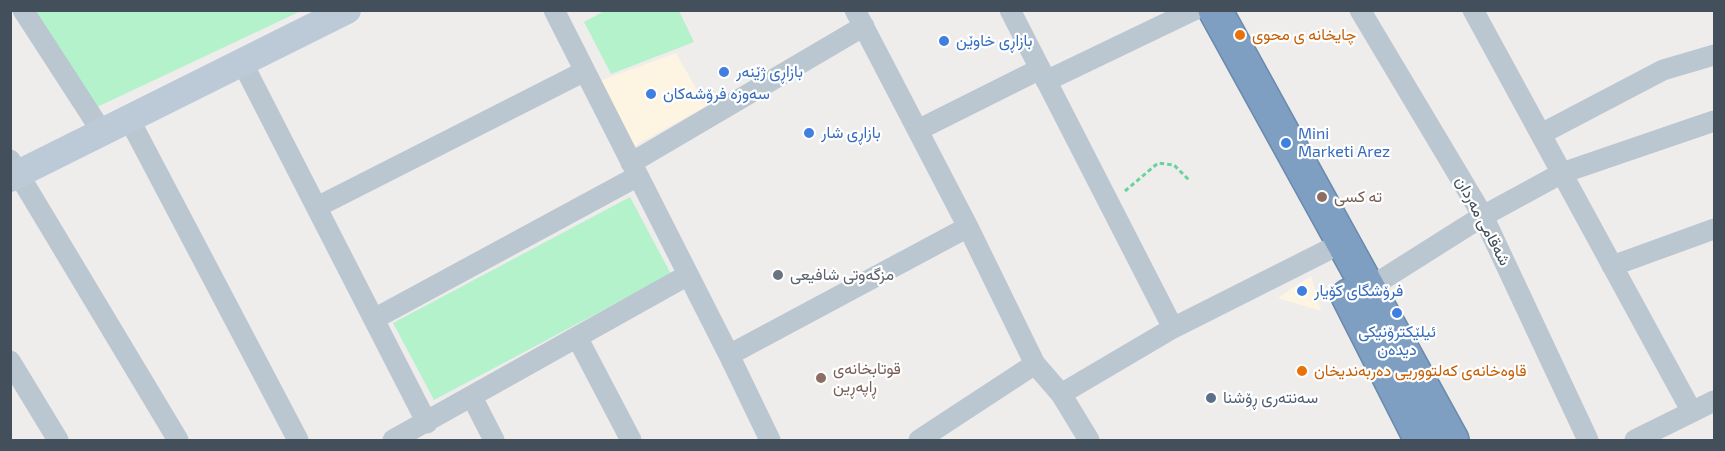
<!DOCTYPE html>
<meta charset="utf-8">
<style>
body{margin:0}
#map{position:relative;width:1725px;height:451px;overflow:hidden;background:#efecec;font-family:"Exo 2",sans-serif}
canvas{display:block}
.frame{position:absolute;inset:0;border:12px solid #43505b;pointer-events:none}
</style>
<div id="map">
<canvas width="1725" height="451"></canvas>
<div class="frame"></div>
</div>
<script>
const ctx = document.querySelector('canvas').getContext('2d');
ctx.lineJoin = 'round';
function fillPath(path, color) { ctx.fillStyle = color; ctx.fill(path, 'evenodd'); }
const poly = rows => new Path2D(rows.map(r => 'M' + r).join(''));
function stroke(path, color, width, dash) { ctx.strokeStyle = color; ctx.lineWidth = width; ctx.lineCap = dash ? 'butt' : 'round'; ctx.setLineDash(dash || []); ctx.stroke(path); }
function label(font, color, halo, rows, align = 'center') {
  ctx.font = font + ' "Exo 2",Vazirmatn,sans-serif'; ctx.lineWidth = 4.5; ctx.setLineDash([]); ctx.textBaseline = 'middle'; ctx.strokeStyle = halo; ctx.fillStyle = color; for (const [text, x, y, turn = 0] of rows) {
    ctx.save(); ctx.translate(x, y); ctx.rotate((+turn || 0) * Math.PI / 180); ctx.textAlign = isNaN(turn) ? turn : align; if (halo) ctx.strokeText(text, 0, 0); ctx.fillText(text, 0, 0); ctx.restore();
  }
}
fillPath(poly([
 [676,53,706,106,629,149,597,82],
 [1311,276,1321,311,1278,298,1294,287]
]), '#fdf5e1');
fillPath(poly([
 [606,10,679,11,694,42,611,74,584,22],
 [33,11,301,11,95,108],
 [630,197,671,274,434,400,393,323]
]), '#b4f2cc');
const highway = poly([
 [1215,10,1452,440],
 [1348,296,1421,440]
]);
stroke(highway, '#698aac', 36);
stroke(poly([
 [1125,191,1158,163,1174,165,1189,180]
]), '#69d39e', 3, [4.5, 3]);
stroke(poly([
 [23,10,102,132],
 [554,10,729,355,770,440],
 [855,10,968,227,1035,364,1061,394,1089,440],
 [1010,10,1173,328],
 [1360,10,1483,216,1588,440],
 [1473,10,1692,412],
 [242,62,427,423],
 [1046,81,1194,10],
 [128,117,298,440],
 [918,130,1040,69],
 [1541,134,1663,70,1714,55],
 [10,160,178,440],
 [631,163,864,26],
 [317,207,585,71],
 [1612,266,1714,229],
 [1369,288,1483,216,1562,173,1714,121],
 [374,319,638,176],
 [577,337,631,440],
 [729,355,968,227],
 [10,361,58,440],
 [1061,394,1173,328,1326,251],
 [472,397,494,440],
 [393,440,688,275],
 [919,440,1035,364],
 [1635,440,1714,401]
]), '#bbc7d0', 21);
stroke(poly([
 [10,178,347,10]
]), '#bccad8', 28);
stroke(highway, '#7e9fc1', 33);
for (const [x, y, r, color] of [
 [1240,35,6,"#e8710a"],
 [944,41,6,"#3f7fe0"],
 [724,72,6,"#3f7fe0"],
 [651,94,6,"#3f7fe0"],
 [809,133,6,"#3f7fe0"],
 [1286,143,6,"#3f7fe0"],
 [1322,197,6,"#8d6e63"],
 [778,275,6,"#6b7280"],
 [1302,291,6,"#3f7fe0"],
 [1397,313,6,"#3f7fe0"],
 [1302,371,6,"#e8710a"],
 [821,378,6,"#8d6e63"],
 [1211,398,6,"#5c6f8a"]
]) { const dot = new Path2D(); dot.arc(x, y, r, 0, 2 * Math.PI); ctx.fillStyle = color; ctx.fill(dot); stroke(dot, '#fff', 2); }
label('16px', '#c56008', '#fff', [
 ["چايخانه ى محوى",1252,35],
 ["قاوەخانەی کەلتووریی دەربەندیخان",1314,371]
], 'left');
label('16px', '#366cbe', '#fff', [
 ["بازاڕی خاوێن",956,41],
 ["بازاڕی ژێنەر",736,72],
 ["سەوزە فرۆشەکان",663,94],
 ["بازاڕی شار",821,133],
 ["Mini",1298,134],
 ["Marketi Arez",1298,152],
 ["فرۆشگای کۆیار",1314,291],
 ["ئیلێکترۆنیکی",1397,332,"center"],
 ["دیدەن",1397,350,"center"]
], 'left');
label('16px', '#785e54', '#fff', [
 ["ته كسى",1334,197],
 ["قوتابخانەی",833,369],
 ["ڕاپەڕین",833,387]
], 'left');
label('16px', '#43505b', '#fff', [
 ["شەقامی مەردان",1483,221,62]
]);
label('16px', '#5b616d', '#fff', [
 ["مزگەوتی شافیعی",790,275]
], 'left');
label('16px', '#4e5e75', '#fff', [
 ["سەنتەری ڕۆشنا",1223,398]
], 'left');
</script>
